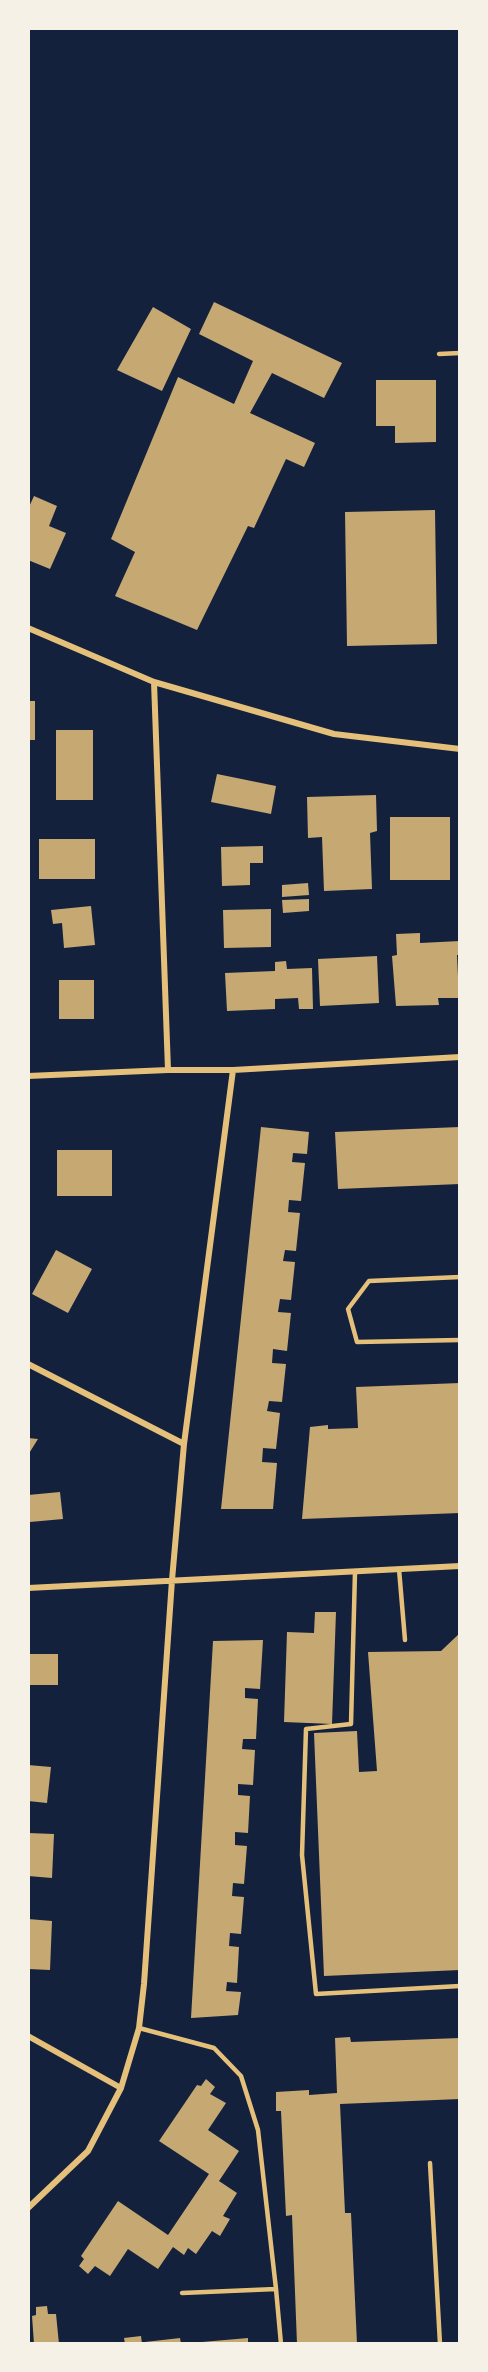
<!DOCTYPE html>
<style>
body{margin:0}
#map{position:relative;width:488px;height:2372px;overflow:hidden;background:#14213d;font-family:"Noto Sans",sans-serif}
canvas{display:block}
.frame{position:absolute;inset:0;border:30px solid #f6f1e7;pointer-events:none}
</style>
<div id="map">
<canvas width="488" height="2372"></canvas>
<div class="frame"></div>
</div>
<script>
const ctx = document.querySelector('canvas').getContext('2d');
ctx.lineJoin = 'round';
function fillPath(path, color) { ctx.fillStyle = color; ctx.fill(path, 'evenodd'); }
const poly = rows => new Path2D(rows.map(r => 'M' + r).join(''));
function stroke(path, color, width, dash) { ctx.strokeStyle = color; ctx.lineWidth = width; ctx.lineCap = dash ? 'butt' : 'round'; ctx.setLineDash(dash || []); ctx.stroke(path); }
fillPath(poly([
 [214,302,342,363,324,398,272,373,250,413,315,443,304,467,286,459,254,528,248,526,197,630,115,596,135,552,111,539,178,377,234,404,253,361,199,334],
 [153,307,191,329,162,391,117,370],
 [376,380,436,380,436,442,395,443,395,426,376,426],
 [34,496,57,506,49,526,66,533,50,569,28,560,28,509],
 [435,510,437,644,347,646,345,512],
 [28,701,35,701,35,740,28,740],
 [56,730,93,730,93,800,56,800],
 [217,774,276,786,271,814,211,802],
 [376,795,377,831,370,833,372,889,324,891,322,837,308,838,307,797],
 [390,817,450,817,450,880,390,880],
 [39,839,95,839,95,879,39,879],
 [263,846,263,863,250,863,250,885,222,886,221,847],
 [308,883,309,895,282,897,282,885],
 [309,899,309,911,283,913,282,900],
 [91,906,95,945,64,948,62,923,53,924,51,910],
 [271,909,271,947,224,948,223,910],
 [420,933,420,943,460,941,460,955,457,955,459,998,438,998,439,1005,396,1006,392,956,397,955,396,934],
 [377,956,379,1003,320,1006,318,959],
 [286,961,287,969,312,968,313,1009,299,1009,298,998,275,999,275,1009,227,1011,225,973,275,971,275,962],
 [59,980,94,980,94,1019,59,1019],
 [261,1127,309,1132,307,1154,293,1153,292,1162,305,1163,301,1201,289,1200,288,1212,300,1213,296,1251,285,1250,283,1261,295,1262,291,1300,280,1299,278,1312,291,1313,287,1351,273,1349,272,1363,286,1364,282,1402,269,1401,267,1411,280,1413,276,1449,263,1448,262,1462,277,1463,273,1509,221,1509],
 [460,1127,460,1184,338,1189,335,1132],
 [57,1150,112,1150,112,1196,57,1196],
 [56,1250,92,1269,68,1313,32,1294],
 [460,1383,460,1513,302,1519,310,1427,328,1425,328,1429,358,1428,356,1387],
 [28,1438,38,1439,28,1455],
 [60,1492,63,1519,30,1522,28,1495],
 [315,1612,336,1612,332,1724,284,1722,287,1632,314,1633],
 [460,1633,460,1970,324,1976,314,1733,357,1731,359,1772,377,1771,368,1652,441,1651],
 [263,1640,260,1689,245,1688,245,1698,258,1699,256,1739,243,1739,242,1749,255,1750,253,1785,238,1784,238,1795,250,1796,248,1833,235,1832,235,1845,247,1846,244,1884,233,1883,232,1896,244,1897,241,1934,230,1933,229,1946,239,1947,237,1983,227,1982,226,1991,241,1992,238,2015,191,2018,213,1641],
 [28,1654,58,1654,58,1685,28,1685],
 [28,1765,51,1767,47,1803,28,1801],
 [28,1833,54,1834,52,1878,28,1876],
 [28,1919,52,1921,50,1970,28,1969],
 [350,2037,351,2042,460,2038,460,2099,340,2104,345,2213,351,2213,357,2344,297,2344,292,2215,286,2216,281,2111,276,2111,276,2092,309,2090,309,2095,337,2093,335,2038],
 [206,2079,215,2087,210,2094,226,2103,208,2130,239,2151,219,2181,237,2193,223,2216,230,2219,220,2236,212,2231,196,2254,188,2248,184,2255,173,2247,158,2269,128,2249,110,2276,95,2266,88,2274,79,2266,84,2259,81,2256,118,2201,168,2235,209,2174,159,2141,197,2085,201,2086],
 [47,2306,48,2314,56,2314,59,2344,34,2344,32,2316,36,2315,36,2307],
 [141,2336,142,2344,125,2344,124,2338],
 [180,2338,181,2344,145,2344,145,2342],
 [248,2338,248,2344,202,2344,202,2342]
]), '#c6a872');
stroke(poly([
 [439,354,460,353],
 [460,1277,369,1281,348,1309,357,1342,460,1340],
 [399,1569,405,1640],
 [355,1572,351,1724,306,1729,302,1855,316,1994,460,1986],
 [139,2028,214,2048,241,2076,258,2130,276,2289],
 [430,2163,440,2344],
 [182,2293,276,2289,281,2344]
]), '#e5c07b', 4.5);
stroke(poly([
 [28,628,154,682,334,734,460,749],
 [154,682,168,1070],
 [28,1076,168,1070,233,1070,460,1057],
 [28,1364,184,1444],
 [28,1588,460,1566],
 [28,2036,121,2088],
 [28,2208,88,2151,121,2088,139,2028,144,1984,172,1580,184,1444,233,1070]
]), '#e5c07b', 6);
</script>
